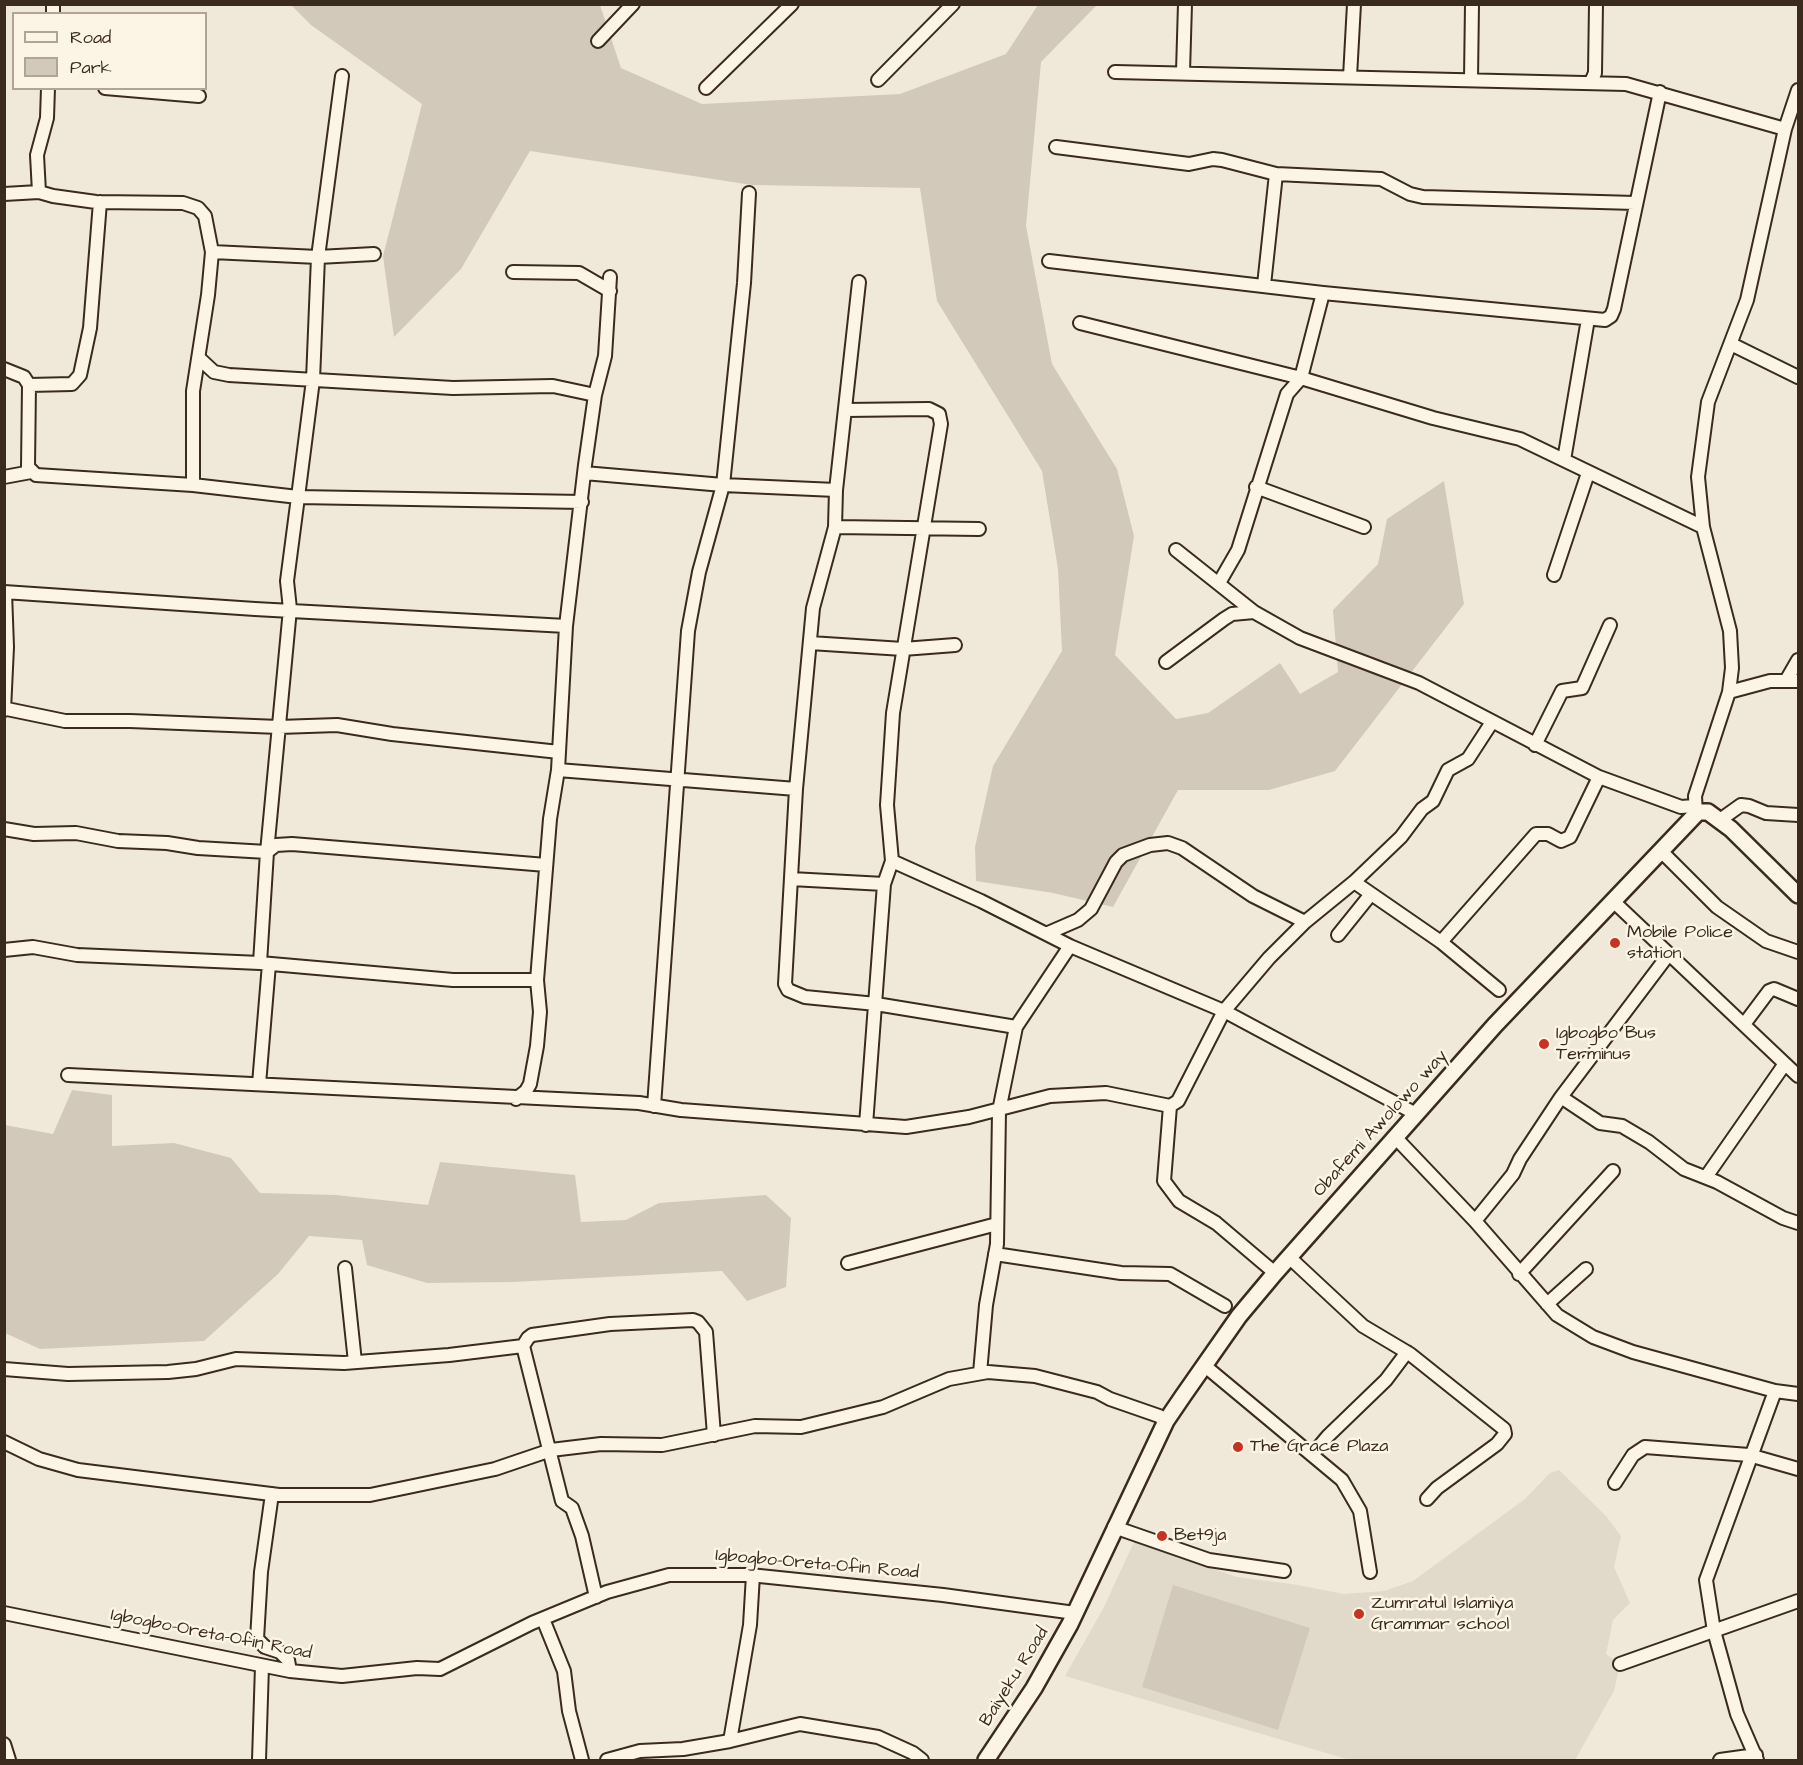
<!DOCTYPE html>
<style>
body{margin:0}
#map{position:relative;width:1803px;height:1765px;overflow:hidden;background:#f0e9d9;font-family:"Architects Daughter",sans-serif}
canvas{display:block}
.frame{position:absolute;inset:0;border:6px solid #3b2a1e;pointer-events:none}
.legend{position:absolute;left:12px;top:12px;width:195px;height:78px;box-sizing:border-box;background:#fcf5e5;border:2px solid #afa495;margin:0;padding:8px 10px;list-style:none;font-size:18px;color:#3b2a1e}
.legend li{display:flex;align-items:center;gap:12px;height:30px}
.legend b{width:30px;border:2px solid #afa495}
</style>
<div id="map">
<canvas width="1803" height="1765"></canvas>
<div class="frame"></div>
<ul class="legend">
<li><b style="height:8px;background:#fcf5e5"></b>Road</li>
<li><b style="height:16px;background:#d2c9ba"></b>Park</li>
</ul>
</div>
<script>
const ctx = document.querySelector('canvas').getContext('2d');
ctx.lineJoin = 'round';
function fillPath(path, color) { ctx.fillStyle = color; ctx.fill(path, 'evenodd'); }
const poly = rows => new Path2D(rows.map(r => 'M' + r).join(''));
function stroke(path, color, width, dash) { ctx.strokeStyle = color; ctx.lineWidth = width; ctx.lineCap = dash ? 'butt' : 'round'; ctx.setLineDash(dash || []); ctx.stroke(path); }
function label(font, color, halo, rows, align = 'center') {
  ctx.font = font + ' "Architects Daughter",sans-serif'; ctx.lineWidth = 5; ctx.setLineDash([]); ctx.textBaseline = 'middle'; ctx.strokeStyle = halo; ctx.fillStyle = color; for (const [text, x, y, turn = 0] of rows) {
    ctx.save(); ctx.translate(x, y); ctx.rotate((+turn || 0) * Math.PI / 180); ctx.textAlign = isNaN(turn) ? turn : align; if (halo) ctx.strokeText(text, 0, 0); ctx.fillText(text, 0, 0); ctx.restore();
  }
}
fillPath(poly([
 [1559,1470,1606,1516,1621,1536,1614,1567,1630,1603,1613,1620,1606,1654,1620,1664,1614,1691,1575,1760,1350,1760,1065,1676,1103,1609,1134,1542,1237,1577,1292,1584,1344,1594,1384,1591,1413,1581,1525,1499,1550,1473]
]), '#e1d9c9');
fillPath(poly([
 [291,5,600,5,621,68,702,104,900,94,1006,54,1038,5,1097,5,1041,62,1026,226,1052,364,1117,469,1134,536,1115,655,1176,719,1208,713,1280,663,1300,694,1338,672,1333,610,1378,564,1387,519,1444,481,1464,604,1335,771,1269,790,1178,790,1113,907,1053,893,976,881,975,847,993,766,1062,651,1058,569,1042,471,937,301,920,188,752,185,530,151,461,269,394,337,383,256,422,104,311,25],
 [72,1090,112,1095,112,1146,174,1143,231,1158,260,1193,336,1195,428,1205,440,1162,575,1175,581,1222,626,1220,659,1203,766,1195,791,1218,786,1287,747,1301,722,1271,513,1282,427,1283,367,1265,362,1240,309,1236,278,1274,204,1341,40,1349,5,1333,5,1125,53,1134],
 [1173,1585,1310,1628,1278,1730,1142,1687]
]), '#d2c9ba');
const minor = poly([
 [53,14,53,4],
 [598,41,633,4],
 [1115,72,1626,84,1785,129],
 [1183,72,1185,4],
 [342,76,318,257,313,380,298,497,582,502],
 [1350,77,1354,4],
 [1471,79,1472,4],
 [878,80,953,4],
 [1591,82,1595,73,1596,4],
 [105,88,199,96],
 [706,88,792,4],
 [1056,147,1189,164,1213,159,1222,160,1276,174,1381,179,1410,194,1423,197,1635,203],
 [39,192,37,155,47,118,48,88],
 [4,194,39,192,53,196,96,202,183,203,198,208,205,216,212,252,208,295,193,391,193,485],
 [212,252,318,257,374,254],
 [1049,261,1323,293,1605,320,1611,316,1614,309,1660,92],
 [513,272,579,273,610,291],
 [859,282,836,490,835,527,813,608,796,789,785,984,788,990,805,997,876,1004,1016,1027],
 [1264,285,1276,174],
 [1080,323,1301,378,1433,418,1520,439,1703,527],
 [1731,344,1798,377],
 [200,359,214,372,229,375,453,388,553,386,595,395],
 [4,369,24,377,29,385,28,467,36,475,193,485,298,497,287,581,290,609,267,852,260,963],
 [29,385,72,384,80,375,90,328,100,202],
 [1564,460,1588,319],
 [584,473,723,485,836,490],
 [4,477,31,472],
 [1256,487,1364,527],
 [835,527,979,529],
 [1176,550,1254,612,1300,638,1419,683,1599,777,1681,807,1694,806],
 [1554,575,1588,473],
 [1219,583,1238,550,1287,394,1301,378,1323,293],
 [4,592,255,609,566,626],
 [810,643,903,649,955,645],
 [1166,662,1224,619,1232,614,1254,612],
 [1787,679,1798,660],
 [1729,692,1770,681,1798,681],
 [7,709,65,721,130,721,279,727,337,725,392,734,559,752],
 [4,710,7,647,5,592],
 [1535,745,1562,691,1582,688,1610,625],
 [558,770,796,789],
 [1696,814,1695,796,1729,692,1732,668,1730,631,1703,527,1698,477,1708,402,1747,300,1785,129,1798,90],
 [1720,820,1741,805,1749,806,1766,813,1798,815],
 [4,829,34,834,76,833,118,841,167,843,198,848,267,852,276,845,292,844,546,865],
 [1661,851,1717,907,1766,941,1798,952],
 [892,861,981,901,1070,946,1224,1011,1416,1114],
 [791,879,884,884,892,861,887,805,893,713,941,424,939,414,929,409,845,410],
 [1354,882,1441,942,1536,834,1548,834,1561,841,1570,837,1599,777],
 [1613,901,1798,1076],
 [1048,933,1078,920,1091,909,1116,862,1123,855,1150,845,1168,843,1182,848,1253,896,1305,922],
 [1338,935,1371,894],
 [1441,942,1499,990],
 [4,950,33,947,77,955,260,963,453,980,537,980],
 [1745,1023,1769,991,1774,989,1798,999],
 [68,1075,639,1103,681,1110,906,1127,969,1117,1050,1096,1106,1093,1170,1106,1178,1101,1224,1011,1269,958,1305,922,1354,882,1401,837,1422,809,1433,801,1448,770,1468,759,1492,722],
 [259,1084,269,964],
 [1561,1097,1600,1123,1622,1126,1649,1142,1684,1169,1717,1182,1783,1218,1798,1223],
 [516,1099,526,1091,530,1084,537,1046,540,1012,537,980,550,819,558,770,566,626,585,465,595,395,605,356,610,277],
 [654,1106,688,631,699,572,723,485,744,283,749,193],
 [1170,1106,1164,1181,1179,1201,1216,1223,1275,1273],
 [866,1125,884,884],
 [1395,1137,1475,1221,1557,1315,1593,1337,1633,1352,1775,1391,1798,1394],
 [1706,1177,1784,1065],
 [1475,1221,1513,1174,1520,1159,1561,1097,1669,954],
 [995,1254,1121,1273,1170,1274,1225,1306],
 [1289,1257,1363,1326,1410,1354,1504,1429,1505,1434,1497,1444,1437,1488,1427,1499],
 [848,1263,997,1224],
 [345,1268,355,1362],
 [1519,1274,1613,1171],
 [1547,1304,1586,1269],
 [1205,1366,1342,1480,1360,1511,1370,1572],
 [4,1369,68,1374,168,1372,196,1369,236,1359,344,1363,449,1355,523,1346],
 [980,1373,986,1305,997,1244,999,1111,1016,1027,1070,946],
 [4,1442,39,1459,78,1470,279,1495,370,1495,495,1469,551,1450,601,1444,662,1445,755,1426,801,1427,883,1407,949,1379,988,1372,1035,1376,1097,1392,1110,1399,1159,1416,1166,1421],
 [1312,1455,1328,1436,1386,1380,1407,1352],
 [1615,1483,1633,1455,1645,1447,1749,1455,1798,1469],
 [272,1494,261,1572,257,1639,265,1647,280,1652,288,1660,290,1671],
 [1114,1527,1209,1560,1284,1571],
 [596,1597,582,1536,572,1508,562,1501,523,1346,528,1338,532,1335,610,1324,693,1320,698,1322,706,1332,714,1435],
 [4,1613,290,1671,342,1676,417,1668,440,1669,532,1623,607,1592,669,1575,750,1575,943,1595,1075,1613],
 [543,1619,564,1671,569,1711,582,1760],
 [1620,1664,1798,1601],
 [730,1741,750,1625,753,1575],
 [4,1744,9,1760],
 [259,1760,262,1666],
 [607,1760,640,1751,683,1749,730,1741,800,1724,878,1737,913,1753,922,1760],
 [1720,1760,1756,1755],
 [1757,1760,1737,1714,1714,1631,1706,1580,1775,1391]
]);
const major = poly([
 [986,1760,1034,1688,1070,1624,1166,1421,1183,1396,1239,1316,1275,1273,1495,1025,1698,812,1708,812,1731,829,1798,895]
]);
stroke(minor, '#3b2a1e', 16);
stroke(major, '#3b2a1e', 20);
stroke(minor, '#fcf5e5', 12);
stroke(major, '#fcf5e5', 15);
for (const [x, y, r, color] of [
 [1615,943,6,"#c8321e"],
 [1544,1044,6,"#c8321e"],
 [1238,1447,6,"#c8321e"],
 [1162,1536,6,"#c8321e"],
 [1359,1614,6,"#c8321e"]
]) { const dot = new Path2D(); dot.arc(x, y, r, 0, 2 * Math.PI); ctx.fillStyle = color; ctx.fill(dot); stroke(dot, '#fcf5e5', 2); }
label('18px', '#3b2a1e', '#fcf5e5', [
 ["Mobile Police",1627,933],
 ["station",1627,954],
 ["Igbogbo Bus",1556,1034],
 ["Terminus",1556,1055],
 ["The Grace Plaza",1250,1447],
 ["Bet9ja",1174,1536],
 ["Zumratul Islamiya",1371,1604],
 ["Grammar school",1371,1625]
], 'left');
label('18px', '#3b2a1e', '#fcf5e5', [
 ["Obafemi Awolowo way",1381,1124,-48],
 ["Igbogbo-Oreta-Ofin Road",817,1565,5],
 ["Igbogbo-Oreta-Ofin Road",211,1635,11],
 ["Baiyeku Road",1015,1677,-58]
]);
</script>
